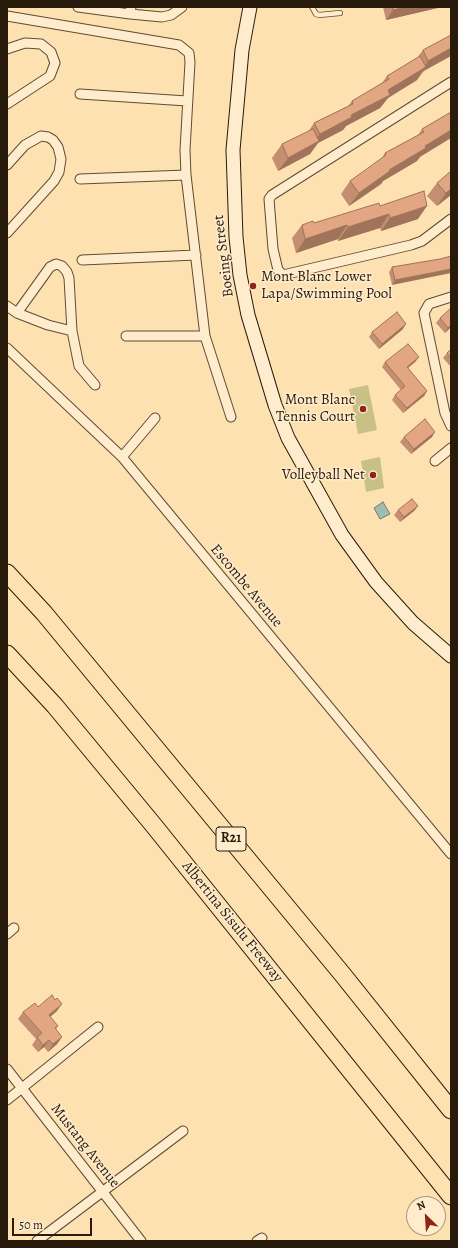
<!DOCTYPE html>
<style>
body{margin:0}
#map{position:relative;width:458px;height:1248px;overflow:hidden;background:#fde1b1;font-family:Alegreya,serif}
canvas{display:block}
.frame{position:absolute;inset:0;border:8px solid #291b0c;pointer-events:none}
.north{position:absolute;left:406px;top:1196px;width:40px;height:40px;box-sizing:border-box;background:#feeccc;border:1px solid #a9987f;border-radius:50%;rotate:335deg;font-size:11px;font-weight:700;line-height:16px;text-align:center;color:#291b0c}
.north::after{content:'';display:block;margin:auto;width:14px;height:18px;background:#8f2418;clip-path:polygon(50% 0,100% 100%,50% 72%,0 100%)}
.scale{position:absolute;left:12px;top:1218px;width:80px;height:18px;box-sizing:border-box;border:2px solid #291b0c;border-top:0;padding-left:5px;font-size:12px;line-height:14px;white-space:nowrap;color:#291b0c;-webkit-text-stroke:3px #feeccc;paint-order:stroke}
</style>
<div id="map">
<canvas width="458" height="1248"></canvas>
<div class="frame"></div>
<div class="north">N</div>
<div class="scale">50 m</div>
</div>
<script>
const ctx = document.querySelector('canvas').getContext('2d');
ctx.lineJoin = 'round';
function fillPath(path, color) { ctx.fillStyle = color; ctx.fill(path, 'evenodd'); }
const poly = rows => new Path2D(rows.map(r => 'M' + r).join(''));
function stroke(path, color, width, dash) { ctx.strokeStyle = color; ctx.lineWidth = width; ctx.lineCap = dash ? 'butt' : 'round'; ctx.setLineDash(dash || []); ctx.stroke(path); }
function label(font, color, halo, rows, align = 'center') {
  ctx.font = font + ' Alegreya,serif'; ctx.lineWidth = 3; ctx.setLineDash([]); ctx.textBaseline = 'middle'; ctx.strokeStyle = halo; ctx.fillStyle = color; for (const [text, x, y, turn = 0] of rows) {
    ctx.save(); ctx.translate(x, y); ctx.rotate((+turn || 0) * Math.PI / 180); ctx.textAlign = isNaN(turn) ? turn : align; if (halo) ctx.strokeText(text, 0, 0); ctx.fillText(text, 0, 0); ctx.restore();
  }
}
fillPath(poly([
 [368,385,377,430,358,434,349,389],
 [380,457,384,488,366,492,361,461]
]), '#c7c186');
const water = poly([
 [383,502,390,514,380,519,374,508,383,502]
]);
fillPath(water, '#9fbdb0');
stroke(water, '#707c6e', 1);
const lane = poly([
 [312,7,316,14,319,15,340,13]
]);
const street = poly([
 [78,7,130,14],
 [131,7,130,14,162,17,171,15,182,7],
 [7,16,179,45,189,53,190,62,185,150,186,175,205,336,231,417],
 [7,49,25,43,41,44,51,52,55,63,50,76,7,104],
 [451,82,272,195,269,199,273,249,278,270,283,275,411,245,422,241,451,219],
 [80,94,187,101],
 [7,165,25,145,41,136,48,137,53,140,58,147,61,159,59,172,54,181,7,233],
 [80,179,186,175],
 [82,260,196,255],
 [451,297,429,304,424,313,445,413,451,426],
 [7,306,17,313,48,325,72,331,69,278,67,272,62,266,56,264,50,267,17,313],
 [72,331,79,366,95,385],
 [126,336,205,336],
 [7,348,122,457,451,854],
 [122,457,155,418],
 [435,461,451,448],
 [7,934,14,928],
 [7,1069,141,1241],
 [7,1100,98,1027],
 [37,1241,183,1131],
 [257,1241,262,1238]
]);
const secondary = poly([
 [250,7,242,50,233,150,236,237,240,275,248,315,275,405,288,438,342,535,376,582,413,623,451,656]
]);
const highway = poly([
 [7,573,44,613,343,975,451,1110],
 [7,654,55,706,155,827,451,1196]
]);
stroke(lane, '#5e4c35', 6);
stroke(street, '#5e4c35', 11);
stroke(secondary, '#291b0c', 15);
stroke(highway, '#291b0c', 19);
stroke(lane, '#feeccc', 4.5);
stroke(street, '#feeccc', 9);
stroke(secondary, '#feeccc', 13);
stroke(highway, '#fde1b1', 17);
fillPath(poly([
 [383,7,442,7,386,20],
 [451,35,417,80,388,98,380,108,346,126,343,130,318,143,310,154,278,171,272,158,282,144,308,132,314,123,348,106,352,101,382,83,387,76,417,58,423,50],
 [451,112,417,161,383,181,381,184,349,206,341,194,350,181,381,159,385,153,418,135,422,129],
 [451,171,451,195,437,206,427,196,437,183],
 [380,206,418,219,381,231,380,228,338,241,338,239,296,253,292,238,302,225,314,223],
 [440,259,392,285,389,272,392,267],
 [440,318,451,327,445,333,436,323],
 [403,329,379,349,369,337,372,332],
 [451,349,451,367,443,358,447,353],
 [419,357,415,362,408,368,427,391,424,396,403,413,392,400,395,395,401,390,382,367,385,362],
 [404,437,432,437,411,454,400,442],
 [418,506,414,511,400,522,394,515,398,510],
 [57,1011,50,1017,58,1026,56,1029,62,1037,57,1044,48,1052,44,1047,38,1052,32,1045,36,1039,18,1019,23,1012]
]), '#c38f70');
fillPath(poly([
 [406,7,442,7,386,20,393,10],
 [451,48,451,56,422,72,417,80,388,98,380,108,346,126,343,130,318,143,310,154,278,171,288,158,311,145,320,134,351,115,388,90,423,69,428,61],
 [451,130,451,138,420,157,417,161,383,181,381,184,349,206,359,193,389,170,425,146],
 [451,189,451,195,437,206,446,193],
 [427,206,418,219,381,231,390,218],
 [389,214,380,228,338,241,348,227],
 [347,225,338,239,296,253,305,239],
 [451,269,451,273,392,285,395,280],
 [406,324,403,329,379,349,382,344],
 [451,325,451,327,445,333,448,328],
 [419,357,415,362,403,372,407,367],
 [427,391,424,396,403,413,407,408],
 [435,432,432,437,411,454,414,449],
 [418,506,414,511,400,522,404,517],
 [62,1004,57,1011,44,1022,49,1015],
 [62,1037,57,1044,48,1052,53,1044],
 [49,1040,44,1047,38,1052,43,1045]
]), '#9f745b');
const building = poly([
 [392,7,406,7,393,10,392,7],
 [451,35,451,48,428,61,423,50,451,35],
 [420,56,426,67,388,90,390,95,351,115,352,117,320,134,314,123,353,104,352,101,389,79,387,76,420,56],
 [451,112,451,130,425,146,426,148,389,170,390,171,359,193,350,181,386,155,385,153,424,132,422,129,451,112],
 [313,129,319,141,288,158,282,144,313,129],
 [451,171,451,189,446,193,437,183,451,171],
 [424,191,427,206,390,218,389,214,348,227,347,225,305,239,302,225,313,221,314,223,379,203,380,206,424,191],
 [451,256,451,269,395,280,392,267,440,259,451,256],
 [451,308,451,325,448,328,440,318,451,308],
 [397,312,406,324,382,344,372,332,397,312],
 [408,344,419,357,407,367,427,391,407,408,395,395,405,386,385,362,408,344],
 [451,349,451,358,447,353,451,349],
 [425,419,435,432,414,449,404,437,425,419],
 [412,499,418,506,404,517,398,510,412,499],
 [52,995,55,1000,57,998,62,1004,49,1015,58,1026,55,1028,62,1037,53,1044,49,1040,43,1045,37,1037,42,1033,23,1012,35,1003,38,1007,52,995]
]);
fillPath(building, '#e3a682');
stroke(building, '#9f745b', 1);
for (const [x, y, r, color] of [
 [253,286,4,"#8f2418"],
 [363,409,4,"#8f2418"],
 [373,475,4,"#8f2418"]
]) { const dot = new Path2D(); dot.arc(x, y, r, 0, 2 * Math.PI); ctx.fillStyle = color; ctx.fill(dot); stroke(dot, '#feeccc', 1.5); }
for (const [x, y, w] of [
 [231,839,30]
]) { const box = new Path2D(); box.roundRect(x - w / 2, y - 12, w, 24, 3); ctx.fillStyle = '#feeccc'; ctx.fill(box); stroke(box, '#291b0c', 1); }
label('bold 14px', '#291b0c', null, [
 ["R21",231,839]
]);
label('15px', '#291b0c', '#feeccc', [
 ["Boeing Street",224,256,-97],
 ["Escombe Avenue",246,586,50],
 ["Albertina Sisulu Freeway",232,922,51],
 ["Mustang Avenue",85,1146,52]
]);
label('15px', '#291b0c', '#feeccc', [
 ["Mont Blanc Lower",261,277,"left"],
 ["Lapa/Swimming Pool",261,294,"left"],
 ["Mont Blanc",355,400],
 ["Tennis Court",355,417],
 ["Volleyball Net",365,475]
], 'right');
</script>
